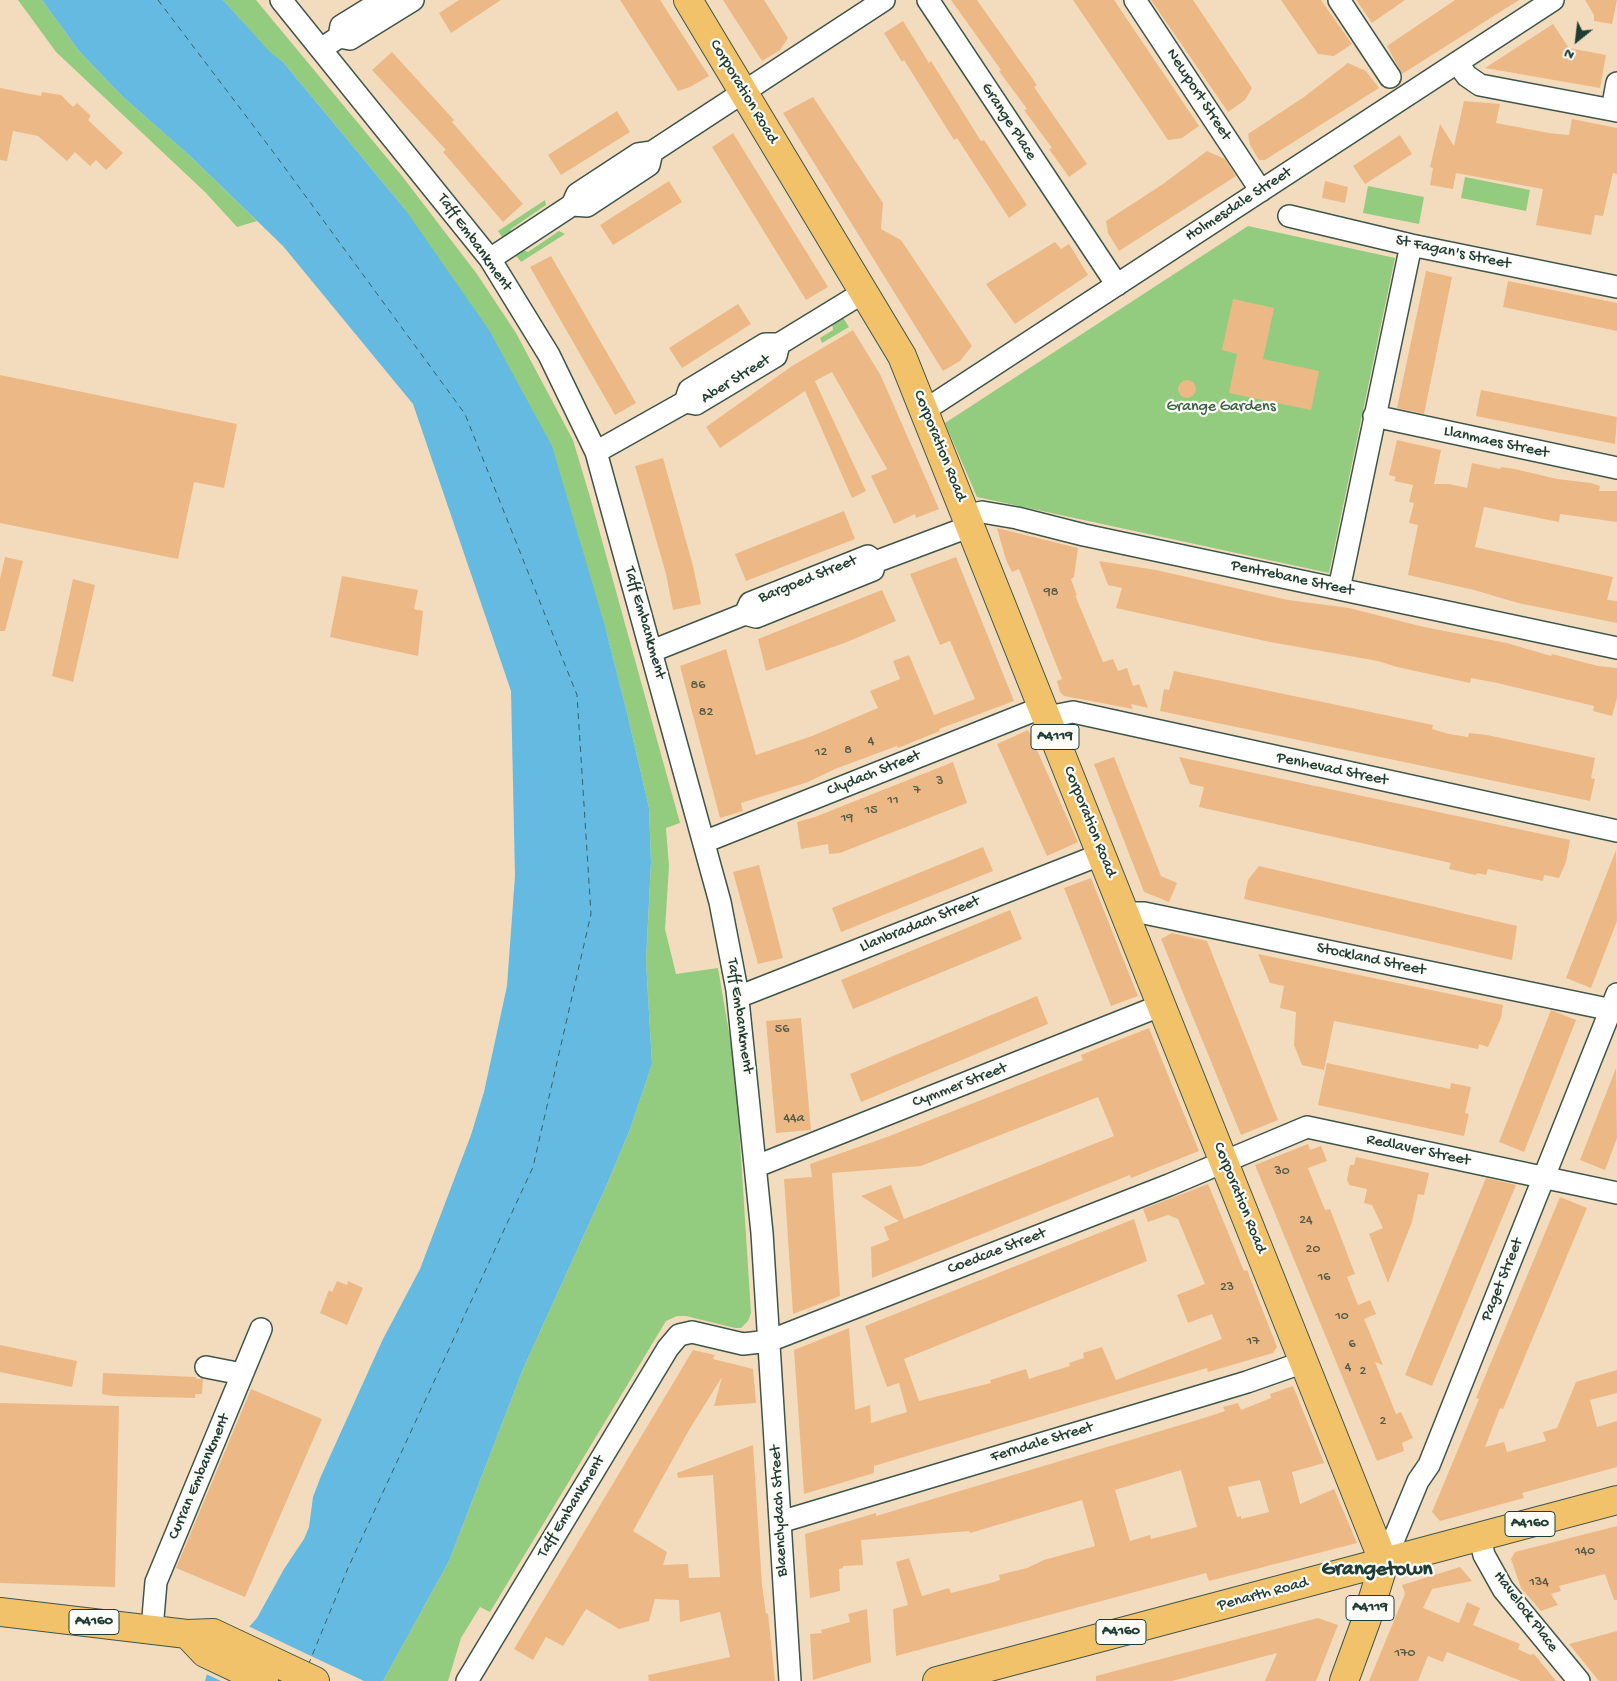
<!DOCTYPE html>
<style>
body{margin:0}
#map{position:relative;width:1617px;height:1681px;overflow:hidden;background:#f3dcbd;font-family:"Gochi Hand",sans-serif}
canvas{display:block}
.north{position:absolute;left:1552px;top:15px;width:50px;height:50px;-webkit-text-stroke:4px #fdfcf7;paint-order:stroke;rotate:209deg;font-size:14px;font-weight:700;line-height:20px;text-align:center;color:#1f3d34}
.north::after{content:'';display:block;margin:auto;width:18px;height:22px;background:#1f3d34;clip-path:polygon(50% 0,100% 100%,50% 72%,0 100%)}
</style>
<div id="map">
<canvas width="1617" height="1681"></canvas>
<div class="north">N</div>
</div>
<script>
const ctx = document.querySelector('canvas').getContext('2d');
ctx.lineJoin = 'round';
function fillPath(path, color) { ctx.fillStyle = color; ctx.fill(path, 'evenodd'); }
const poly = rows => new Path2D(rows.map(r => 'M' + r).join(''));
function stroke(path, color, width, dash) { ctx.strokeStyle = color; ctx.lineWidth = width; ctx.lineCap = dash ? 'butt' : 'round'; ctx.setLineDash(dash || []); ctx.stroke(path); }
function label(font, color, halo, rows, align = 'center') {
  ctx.font = font + ' "Gochi Hand",sans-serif'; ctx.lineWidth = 4.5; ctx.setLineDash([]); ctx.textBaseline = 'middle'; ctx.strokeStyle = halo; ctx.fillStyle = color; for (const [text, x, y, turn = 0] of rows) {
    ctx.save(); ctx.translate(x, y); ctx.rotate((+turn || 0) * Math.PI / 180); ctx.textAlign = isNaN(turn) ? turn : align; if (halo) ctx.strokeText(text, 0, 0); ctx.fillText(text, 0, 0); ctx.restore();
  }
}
fillPath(poly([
 [18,0,42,0,79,51,122,96,189,155,257,221,237,227,205,192,56,52],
 [223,0,256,0,402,176,477,274,516,333,573,440,590,497,680,823,666,828,669,866,665,929,676,974,718,968,732,1050,738,1110,751,1313,748,1321,741,1328,735,1328,686,1316,677,1316,666,1321,490,1612,480,1607,461,1638,448,1681,383,1681,449,1561,523,1369,608,1182,630,1129,652,1064,646,961,651,862,649,808,628,717,606,630,404,208,283,62,270,53],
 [1465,177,1530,190,1526,211,1461,198],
 [1368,186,1424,197,1419,224,1363,213],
 [545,200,546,205,511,229,512,236,504,240,498,231],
 [1248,226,1395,258,1329,573,977,497,945,423],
 [559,231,565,234,521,262,514,253,521,249,528,252],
 [842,316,849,327,822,343,820,338,833,330,832,321]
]), '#94cc7f');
fillPath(poly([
 [42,0,223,0,270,52,283,62,404,208,489,330,552,446,606,630,628,717,649,808,651,862,646,961,652,1064,630,1129,608,1182,523,1369,449,1561,383,1681,205,1681,207,1674,257,1618,284,1569,304,1539,309,1527,313,1497,321,1476,383,1339,420,1269,471,1135,484,1092,507,986,515,876,511,691,413,404,283,246,189,155,122,96,79,51]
]), '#64bae1');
fillPath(poly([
 [246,1625,311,1656,364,1681,221,1681,204,1673]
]), '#f3dcbd');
stroke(poly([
 [158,0,274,153,465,414,577,695,591,914,533,1167,348,1568,309,1663]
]), '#346268', 1, [6, 5]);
fillPath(poly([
 [459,0,501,0,451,33,439,13],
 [620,0,660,0,709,76,690,87,678,91],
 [723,0,764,0,788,38,780,50,762,61],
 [951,0,977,0,1037,85,1034,87,1087,164,1069,177,1049,149,1052,148,1024,110,1027,109,999,71,1001,70],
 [1073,0,1114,0,1199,126,1182,138,1168,140],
 [1151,0,1193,0,1252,88,1245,100,1228,112],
 [1281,0,1321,0,1352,44,1334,56,1318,54],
 [1356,0,1405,0,1372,23],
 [1455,0,1519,0,1402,74,1387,46],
 [1585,0,1617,0,1612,24,1594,21,1594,15],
 [903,21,929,63,931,61,981,141,984,140,1027,205,1009,218,957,138,954,140,904,60,902,62,884,33],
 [1553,24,1569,48,1606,55,1600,88,1485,68],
 [392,52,454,120,452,122,523,204,503,222,443,152,446,150,372,70],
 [1348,63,1366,71,1379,88,1265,160,1259,160,1250,145,1248,134,1304,97],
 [0,88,41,96,42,92,61,95,73,107,77,103,91,116,88,120,123,153,106,170,96,160,90,166,75,152,67,161,38,136,13,131,7,161,0,160],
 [813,97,883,203,881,229,901,240,972,346,960,361,943,371,783,113],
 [1464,101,1500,104,1496,123,1549,133,1569,135,1572,119,1617,128,1617,174,1613,173,1603,216,1595,215,1591,235,1536,225,1543,189,1456,173,1453,189,1430,185,1433,168,1430,167,1440,124,1454,146],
 [617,111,630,132,561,175,548,155],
 [733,133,828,287,806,300,712,147],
 [1400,135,1412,154,1365,184,1353,166],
 [1207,151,1225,159,1236,176,1119,251,1108,233,1106,221,1163,184],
 [669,181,682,202,613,245,600,225],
 [1325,181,1348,187,1345,203,1322,198],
 [1055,242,1061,249,1069,244,1088,275,1015,324,986,284],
 [551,256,636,403,615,415,530,267],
 [1426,271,1452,277,1424,414,1397,408],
 [1508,281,1617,303,1617,331,1503,307],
 [1233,299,1274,308,1263,359,1319,371,1311,410,1229,393,1237,354,1222,350],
 [738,304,751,324,682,368,669,348],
 [853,330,881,376,939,509,916,518,915,514,894,524,871,476,887,469,832,372,815,381,866,491,852,498,805,391,720,448,706,427,792,366],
 [0,375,237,424,224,488,194,482,178,559,0,523],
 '1178 389a9 9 0 1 1 18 0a9 9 0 1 1-18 0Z',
 [1481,390,1617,417,1615,444,1476,416],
 [1397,440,1441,450,1434,484,1449,484,1467,488,1472,463,1500,469,1501,467,1515,469,1557,479,1591,483,1600,486,1599,491,1617,491,1617,522,1560,514,1559,522,1484,507,1475,547,1613,577,1607,600,1617,601,1617,623,1518,603,1474,590,1408,575,1418,525,1409,523,1414,503,1409,502,1413,485,1394,481,1396,477,1389,475],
 [663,458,693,566,701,604,673,610,666,574,635,466],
 [844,511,855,539,746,581,735,554],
 [997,528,1078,548,1074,577,1071,579,1077,596,1075,595,1103,662,1113,659,1118,671,1127,668,1133,686,1139,684,1148,708,1131,704,1133,709,1064,696,1060,692,1057,681,1062,679,1045,636,1019,569,1012,572,1006,560],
 [5,557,23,561,5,631,0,631,0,579],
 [956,557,1014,701,939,729,940,731,898,748,897,746,835,769,808,782,741,803,743,811,720,818,680,666,726,649,756,755,812,736,878,708,870,691,900,679,893,661,909,655,934,715,975,699,950,641,940,645,910,574],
 [1099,561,1156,570,1288,600,1349,608,1424,627,1507,643,1551,656,1552,654,1598,666,1617,668,1617,698,1612,716,1593,711,1594,706,1497,683,1471,678,1470,683,1397,667,1378,661,1270,642,1116,608,1122,588,1108,585],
 [342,576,418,590,414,609,423,611,418,656,330,637],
 [73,579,95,585,73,682,52,676],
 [882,590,896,621,847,642,766,671,758,639],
 [1174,671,1433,725,1432,729,1449,734,1468,737,1469,733,1487,735,1595,758,1591,778,1595,779,1590,801,1160,711,1164,689,1169,690],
 [1028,730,1078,842,1047,856,997,744],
 [1114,757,1161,876,1177,883,1169,902,1144,892,1094,764],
 [1179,757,1570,840,1566,862,1559,878,1544,875,1543,881,1488,869,1486,875,1477,873,1476,875,1449,869,1451,863,1199,807,1204,787,1190,784],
 [953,762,967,803,840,853,829,854,828,844,801,849,797,822,815,817],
 [983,847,993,871,841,932,832,908],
 [1616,850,1617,921,1591,988,1566,978],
 [759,865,783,958,758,964,733,872],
 [1259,866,1517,926,1512,960,1244,899,1248,880],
 [1091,878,1138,996,1111,1006,1064,888],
 [1010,910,1022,939,853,1009,841,980],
 [1172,933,1207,941,1278,1120,1241,1135,1161,939],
 [1258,954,1503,1005,1501,1018,1488,1047,1479,1044,1478,1049,1334,1021,1324,1070,1302,1065,1294,1045,1296,1012,1280,1008,1284,986,1270,983],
 [1037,996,1048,1024,861,1102,850,1074],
 [1551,1010,1576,1020,1524,1152,1499,1142],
 [801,1018,811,1130,776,1133,766,1021],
 [1149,1028,1199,1151,1131,1178,1130,1175,1107,1184,872,1278,871,1247,889,1240,884,1227,899,1221,861,1196,891,1185,904,1219,1114,1136,1098,1097,921,1166,832,1173,840,1296,793,1314,784,1179,812,1177,810,1164,887,1137,1083,1060,1081,1055],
 [1327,1063,1450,1089,1451,1083,1471,1087,1465,1113,1469,1114,1464,1136,1318,1105],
 [1616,1068,1617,1138,1605,1170,1580,1160],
 [1308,1144,1310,1150,1321,1146,1327,1161,1308,1168,1325,1210,1330,1209,1355,1274,1347,1277,1358,1305,1370,1300,1376,1314,1364,1319,1383,1365,1375,1362,1396,1414,1401,1412,1413,1438,1402,1443,1404,1451,1377,1461,1255,1165],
 [1356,1157,1429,1173,1424,1195,1418,1194,1412,1222,1388,1283,1369,1234,1383,1228,1372,1205,1364,1203,1367,1189,1349,1185,1347,1179,1350,1165,1354,1165],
 [1486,1178,1516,1185,1432,1386,1405,1375],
 [1208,1184,1244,1271,1247,1270,1277,1347,1273,1353,1208,1372,1207,1368,927,1450,874,1466,874,1473,804,1494,794,1350,849,1328,855,1410,870,1405,871,1423,907,1412,899,1383,887,1387,865,1326,1134,1219,1147,1261,904,1359,919,1401,991,1383,990,1380,1026,1369,1029,1379,1044,1374,1070,1366,1069,1363,1084,1358,1083,1353,1102,1347,1116,1380,1222,1339,1212,1314,1188,1323,1177,1295,1205,1284,1178,1219,1168,1215,1148,1222,1143,1209],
 [1560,1197,1587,1208,1503,1409,1500,1408,1485,1447,1504,1442,1507,1452,1546,1441,1543,1432,1557,1428,1576,1382,1617,1370,1617,1393,1590,1400,1597,1427,1617,1421,1617,1467,1522,1493,1524,1498,1440,1521,1432,1512,1479,1399,1476,1398],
 [337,1281,347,1285,348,1281,363,1288,347,1325,320,1313,329,1290,332,1292],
 [0,1345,77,1361,72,1387,0,1372],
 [693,1350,715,1355,713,1359,753,1369,756,1403,714,1406,722,1377,689,1430,633,1531,667,1552,663,1565,688,1564,689,1578,720,1577,713,1475,678,1478,677,1473,753,1445,762,1585,766,1614,768,1613,775,1681,649,1681,648,1675,730,1657,720,1612,680,1622,679,1600,655,1599,649,1621,619,1629,586,1609,563,1646,546,1637,533,1660,514,1649],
 [103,1373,196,1377,196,1379,203,1379,202,1394,195,1394,195,1398,113,1396,102,1394],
 [1293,1386,1324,1463,1292,1472,1300,1504,1334,1489,1357,1543,1209,1581,1206,1573,896,1656,893,1609,908,1605,896,1562,909,1558,922,1596,949,1588,951,1593,994,1582,1000,1580,999,1575,1027,1568,1044,1560,1095,1546,1082,1500,970,1533,969,1531,861,1540,863,1565,843,1566,843,1568,839,1569,840,1591,810,1598,805,1534,876,1513,876,1516,1204,1418,1225,1411,1223,1407,1238,1403,1241,1410,1271,1398,1270,1394],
 [1181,1470,1197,1527,1151,1539,1150,1535,1130,1541,1115,1490],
 [1260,1480,1269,1512,1241,1519,1241,1516,1237,1517,1228,1487],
 [251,1389,322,1419,245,1597,176,1568],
 [0,1403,119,1406,115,1587,0,1583],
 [1617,1526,1617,1600,1614,1600,1605,1574,1559,1586,1561,1591,1551,1594,1558,1605,1541,1611,1521,1588,1511,1559,1515,1552],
 [1460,1567,1472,1581,1432,1589,1423,1608,1459,1623,1467,1602,1480,1608,1473,1625,1520,1644,1518,1649,1530,1655,1534,1654,1556,1681,1521,1681,1447,1652,1443,1662,1428,1656,1418,1681,1369,1681,1405,1594,1402,1585],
 [867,1609,871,1662,813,1680,810,1634,822,1633,821,1630,850,1622,848,1614],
 [1318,1618,1338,1625,1316,1681,1265,1681,1277,1653,1172,1681,1096,1681,1096,1676],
 [1617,1631,1617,1681,1599,1681,1569,1644]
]), '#ecb986');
const street = poly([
 [281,0,490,259,549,355,596,452,720,902,737,990,762,1233,790,1681],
 [928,0,1117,285],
 [1135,0,1261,191],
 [1339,0,1390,77],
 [339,37,341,26,383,0],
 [321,49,339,37,350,39,413,0],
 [1457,63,1467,76,1480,85,1617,111],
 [1612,110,1617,83],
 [572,205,587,206,649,165,652,152],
 [1289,216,1411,245,1617,287],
 [490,259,572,205,577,194,638,154,652,152,884,0],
 [685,402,696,404,776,356,779,344],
 [925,410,1553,0],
 [1374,416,1617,468],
 [596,452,685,402,689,390,765,344,779,344,864,292],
 [967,516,982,512,1017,518,1084,535,1617,648],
 [875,562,971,526],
 [1339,589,1411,245],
 [745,614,750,603,868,556,875,562],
 [652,651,745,614,756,617,873,570,875,562],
 [1047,717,1073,712,1617,831],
 [704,842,1043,707],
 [1125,913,1144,913,1617,1011],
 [738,997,1102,854],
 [757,1166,1162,1005],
 [206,1367,242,1374],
 [780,1522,1247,1382,1304,1362],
 [1480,1538,1484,1555,1503,1589,1579,1681],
 [1384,1563,1418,1481,1429,1465,1617,994],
 [152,1629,156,1582,261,1329],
 [467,1681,668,1348,679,1335,692,1332,743,1344,769,1341,1169,1185,1307,1127,1617,1193]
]);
const primary = poly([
 [688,0,902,356,1384,1563],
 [0,1612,187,1634,213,1633,315,1681],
 [187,1634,205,1653,264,1681],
 [937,1681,1617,1500],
 [1344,1681,1366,1621,1384,1563]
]);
stroke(street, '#3f5549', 24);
stroke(primary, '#3f5549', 30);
stroke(street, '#fff', 21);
stroke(primary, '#f2c26a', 28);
label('14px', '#525c48', null, [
 ["98",1051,593],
 ["86",698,686],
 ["82",706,713],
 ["4",871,742],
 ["8",848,751],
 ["12",821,753],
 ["3",940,782],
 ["7",917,791],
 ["11",893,801],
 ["15",871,811],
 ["19",847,819],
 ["56",782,1030],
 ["44a",794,1119],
 ["30",1282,1172],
 ["24",1306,1221],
 ["20",1313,1250],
 ["16",1324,1278],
 ["23",1227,1288],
 ["10",1342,1317],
 ["17",1253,1342],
 ["6",1352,1345],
 ["4",1348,1368],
 ["2",1363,1372],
 ["2",1383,1422],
 ["140",1585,1552],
 ["134",1539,1583],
 ["170",1405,1654]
]);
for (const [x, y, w] of [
 [1055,737,48],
 [1530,1524,50],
 [1370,1608,48],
 [94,1622,50],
 [1121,1632,50]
]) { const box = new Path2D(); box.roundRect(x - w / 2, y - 12.5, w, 25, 4); ctx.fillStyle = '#fdfcf7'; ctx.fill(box); stroke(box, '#1f3d34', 1); }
label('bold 15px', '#1f3d34', null, [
 ["A4119",1055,737],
 ["A4160",1530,1524],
 ["A4119",1370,1608],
 ["A4160",94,1622],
 ["A4160",1121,1632]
]);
label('16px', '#1f3d34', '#fdfcf7', [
 ["Corporation Road",743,92,59],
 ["Newport Street",1198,95,57],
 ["Grange Place",1008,122,57],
 ["Holmesdale Street",1239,205,-33],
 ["Taff Embankment",474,243,54],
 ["St Fagan's Street",1453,253,12],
 ["Aber Street",736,380,-32],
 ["Llanmaes Street",1496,443,12],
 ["Corporation Road",939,446,68],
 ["Pentrebane Street",1292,579,12],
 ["Bargoed Street",808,580,-22],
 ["Taff Embankment",644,623,74],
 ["Penhevad Street",1332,770,12],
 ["Clydach Street",874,774,-22],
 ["Corporation Road",1089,822,68],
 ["Llanbradach Street",920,925,-22],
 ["Stockland Street",1371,960,12],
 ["Taff Embankment",739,1016,82],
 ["Cymmer Street",960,1086,-21],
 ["Redlaver Street",1418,1151,12],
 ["Corporation Road",1239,1198,68],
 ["Coedcae Street",997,1252,-21],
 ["Paget Street",1503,1280,-68],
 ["Ferndale Street",1042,1443,-17],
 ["Curran Embankment",200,1477,-67],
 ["Taff Embankment",572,1507,-59],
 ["Blaenclydach Street",780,1511,-93],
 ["Penarth Road",1263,1595,-15],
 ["Havelock Place",1525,1612,53]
]);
label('16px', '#3c6147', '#fdfcf7', [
 ["Grange Gardens",1221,408]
]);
label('bold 21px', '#1f3d34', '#fdfcf7', [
 ["Grangetown",1377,1571]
]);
</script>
